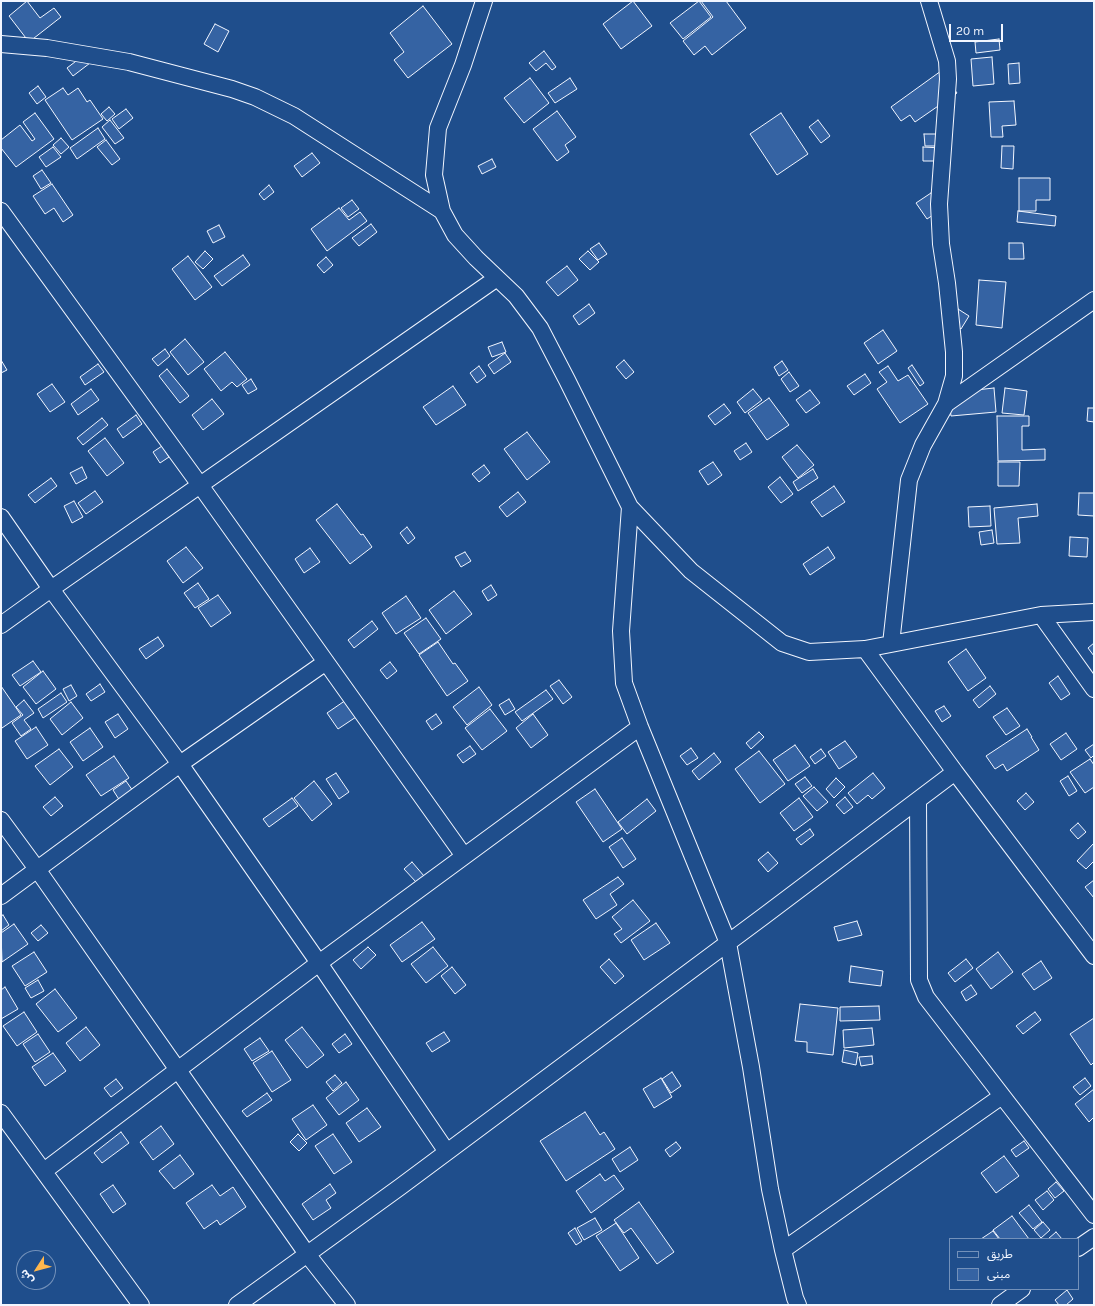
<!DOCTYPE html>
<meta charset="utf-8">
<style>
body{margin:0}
#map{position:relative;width:1095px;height:1306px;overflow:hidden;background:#1f4e8c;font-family:Karla,"Noto Sans Arabic",sans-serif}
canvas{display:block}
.frame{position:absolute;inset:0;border:2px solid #f2f6ff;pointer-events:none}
.legend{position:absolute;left:949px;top:1238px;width:130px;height:52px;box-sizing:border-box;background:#1f4e8c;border:1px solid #7391ba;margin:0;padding:5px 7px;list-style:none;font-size:12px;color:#f2f6ff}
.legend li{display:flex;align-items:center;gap:8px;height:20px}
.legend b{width:20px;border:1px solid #7391ba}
.north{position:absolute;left:16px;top:1250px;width:40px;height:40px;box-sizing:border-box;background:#1f4e8c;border:1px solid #7391ba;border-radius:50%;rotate:234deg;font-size:11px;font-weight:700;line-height:16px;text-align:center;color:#f2f6ff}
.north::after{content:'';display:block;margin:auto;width:14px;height:18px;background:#ffb74d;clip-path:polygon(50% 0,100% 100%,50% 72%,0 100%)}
.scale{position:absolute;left:949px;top:24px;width:54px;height:18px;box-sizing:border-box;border:2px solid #f2f6ff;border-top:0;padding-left:5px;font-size:12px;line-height:14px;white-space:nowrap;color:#f2f6ff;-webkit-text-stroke:3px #1f4e8c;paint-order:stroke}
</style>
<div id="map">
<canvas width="1095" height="1306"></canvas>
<div class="frame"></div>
<ul class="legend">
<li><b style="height:5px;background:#1f4e8c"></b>طريق</li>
<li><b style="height:11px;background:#3563a3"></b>مبنى</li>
</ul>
<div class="north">ش</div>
<div class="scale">20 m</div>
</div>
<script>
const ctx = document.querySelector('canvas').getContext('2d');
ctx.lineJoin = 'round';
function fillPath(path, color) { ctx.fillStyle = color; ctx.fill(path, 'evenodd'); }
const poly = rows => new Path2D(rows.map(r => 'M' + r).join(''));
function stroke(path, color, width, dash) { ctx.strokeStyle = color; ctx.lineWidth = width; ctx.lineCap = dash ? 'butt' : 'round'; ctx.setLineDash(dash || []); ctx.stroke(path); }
const building = poly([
 [27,1,40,18,54,8,61,17,29,42,9,16,27,1],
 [633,1,652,26,621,49,603,24,633,1],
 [699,1,711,17,683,39,670,23,699,1],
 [701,1,726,1,746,28,712,55,705,46,694,55,683,41,713,17,701,1],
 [423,6,452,44,408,78,394,60,404,52,390,33,423,6],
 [215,24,229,31,218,52,204,44,215,24],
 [999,39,1000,50,976,53,975,42,999,39],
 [544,51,556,67,552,70,546,63,536,71,529,63,544,51],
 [88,52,94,60,73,76,67,68,88,52],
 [992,57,994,84,973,86,971,59,992,57],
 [1019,63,1020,83,1009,84,1008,64,1019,63],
 [941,71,957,93,915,122,910,115,901,121,891,107,941,71],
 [530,78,549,103,524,123,504,98,530,78],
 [570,78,577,89,555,103,548,93,570,78],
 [38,86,46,97,37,104,29,93,38,86],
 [63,88,68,95,78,88,87,102,90,100,103,119,72,140,45,100,63,88],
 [1014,101,1016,125,1002,126,1003,137,991,137,989,102,1014,101],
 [109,107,115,114,107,121,101,114,109,107],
 [126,109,133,118,119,129,112,119,126,109],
 [557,111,576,137,565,145,569,152,557,161,533,129,557,111],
 [35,113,54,139,16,167,1,148,1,140,20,125,32,141,35,139,23,122,35,113],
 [781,113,808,154,777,175,750,134,781,113],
 [110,120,124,138,115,144,102,127,110,120],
 [818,120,830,136,821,143,809,127,818,120],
 [98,128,105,139,77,159,70,148,98,128],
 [924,134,942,134,942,146,925,146,924,134],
 [61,138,69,147,61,154,53,145,61,138],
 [106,140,120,159,112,165,97,147,106,140],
 [1002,146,1014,146,1013,169,1001,168,1002,146],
 [53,147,61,157,46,167,39,157,53,147],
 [923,147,942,148,942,161,923,161,923,147],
 [312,153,320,163,302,177,294,166,312,153],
 [492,159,496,167,482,174,478,166,492,159],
 [42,170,51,183,41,189,33,176,42,170],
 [1019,178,1050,178,1050,200,1036,200,1036,211,1019,211,1019,178],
 [52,184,73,215,63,222,54,208,45,214,33,196,52,184],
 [269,185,274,192,264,200,259,194,269,185],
 [931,193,942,209,927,219,916,203,931,193],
 [352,200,359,209,348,217,341,208,352,200],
 [339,208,349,220,360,212,367,221,327,251,311,229,339,208],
 [1018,211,1056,216,1055,226,1017,222,1018,211],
 [371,224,377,232,359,246,352,238,371,224],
 [219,225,225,237,213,243,207,231,219,225],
 [599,243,607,254,598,260,590,249,599,243],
 [1009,243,1023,243,1024,259,1009,259,1009,243],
 [205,251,213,259,203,269,195,262,205,251],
 [588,251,599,262,590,270,579,259,588,251],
 [243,255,250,265,222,286,214,276,243,255],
 [188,256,212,287,195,300,172,269,188,256],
 [326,257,333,265,324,273,317,265,326,257],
 [567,266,578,280,558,296,546,282,567,266],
 [979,280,1006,282,1002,328,976,325,979,280],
 [589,304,595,313,579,325,573,316,589,304],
 [958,309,969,316,961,329,950,321,958,309],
 [883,330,897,351,878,364,864,343,883,330],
 [185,339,204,362,188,375,170,352,185,339],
 [502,342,506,352,492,357,488,347,502,342],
 [165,349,170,356,158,366,152,359,165,349],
 [225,352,247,379,237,387,232,382,221,391,204,369,225,352],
 [505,353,511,362,494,374,488,365,505,353],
 [1,360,7,370,1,373,1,360],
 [624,360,634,372,626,379,616,367,624,360],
 [782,361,788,370,779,376,774,367,782,361],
 [98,364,104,372,85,385,80,377,98,364],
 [912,365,924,383,920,386,908,368,912,365],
 [479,366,486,376,477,383,470,373,479,366],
 [888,366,898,381,908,375,928,404,900,423,877,389,887,382,879,372,888,366],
 [167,369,189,396,180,403,159,376,167,369],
 [789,372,799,386,790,392,781,379,789,372],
 [865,374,871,383,854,395,847,386,865,374],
 [251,379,257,389,248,394,242,385,251,379],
 [52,384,65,402,50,412,37,394,52,384],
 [453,386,466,405,436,425,423,407,453,386],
 [994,388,996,412,951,416,948,393,994,388],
 [1005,388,1027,391,1024,415,1002,413,1005,388],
 [91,389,99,400,78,415,71,404,91,389],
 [753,389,762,400,745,413,737,402,753,389],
 [810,390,820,403,806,413,796,400,810,390],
 [769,398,789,425,767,440,748,413,769,398],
 [212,399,224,414,203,430,192,415,212,399],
 [724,404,731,413,715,425,708,416,724,404],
 [1088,408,1094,408,1094,422,1087,421,1088,408],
 [136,415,142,424,123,438,117,429,136,415],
 [997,416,1029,416,1029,426,1022,426,1022,450,1045,449,1045,460,998,461,997,416],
 [102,418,108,425,83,445,77,438,102,418],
 [527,432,550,462,527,480,504,449,527,432],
 [105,438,124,463,107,476,88,451,105,438],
 [746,443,752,452,740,460,734,451,746,443],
 [797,445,814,465,798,478,782,457,797,445],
 [162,446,169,457,160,463,153,452,162,446],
 [713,462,722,475,708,485,699,471,713,462],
 [998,462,1020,462,1019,486,998,486,998,462],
 [484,465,490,473,479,482,472,474,484,465],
 [82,467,87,478,76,484,70,473,82,467],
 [813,469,818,478,798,491,793,482,813,469],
 [780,477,793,494,781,503,768,487,780,477],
 [51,478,57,486,35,503,28,495,51,478],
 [834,486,845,502,822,517,811,502,834,486],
 [95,491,103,502,86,514,78,503,95,491],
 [518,492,526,502,507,517,499,507,518,492],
 [1079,493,1094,493,1094,516,1078,515,1079,493],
 [74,501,83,517,72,523,64,506,74,501],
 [337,504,361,535,363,534,372,547,350,564,316,520,337,504],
 [1037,504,1038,516,1018,518,1020,543,997,544,994,508,1037,504],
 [990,506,991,526,969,527,968,507,990,506],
 [407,527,415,538,408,544,400,533,407,527],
 [992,530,994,543,981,545,979,532,992,530],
 [1070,537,1088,538,1087,557,1069,556,1070,537],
 [186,547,203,568,183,583,167,561,186,547],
 [828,547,835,558,810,575,803,564,828,547],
 [310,548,320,562,304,573,295,559,310,548],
 [465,552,471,561,461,567,455,557,465,552],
 [198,583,209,599,195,608,184,593,198,583],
 [491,585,497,595,488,601,482,591,491,585],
 [454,591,472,614,446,634,429,610,454,591],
 [218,595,231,613,211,627,198,608,218,595],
 [406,596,421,618,396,634,382,613,406,596],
 [426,618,441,639,419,654,404,633,426,618],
 [372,621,378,629,354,648,348,640,372,621],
 [158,637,164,646,146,659,139,649,158,637],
 [438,642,453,664,455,663,468,681,447,696,419,655,438,642],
 [1094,643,1094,656,1088,648,1094,643],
 [966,649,986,678,968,691,948,662,966,649],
 [33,661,41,672,20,686,12,675,33,661],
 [390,662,397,671,387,679,380,670,390,662],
 [43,671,56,689,36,704,23,687,43,671],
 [1058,676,1070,694,1061,700,1049,683,1058,676],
 [559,680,572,697,563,704,550,686,559,680],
 [100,684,105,692,91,701,86,694,100,684],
 [71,685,77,696,69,701,63,689,71,685],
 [1,686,21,715,2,728,1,726,1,686],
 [990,686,996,694,979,708,973,700,990,686],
 [479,687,492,705,467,725,453,707,479,687],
 [546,690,553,699,522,721,515,712,546,690],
 [61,693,67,702,43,718,38,709,61,693],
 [349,698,359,715,338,729,327,713,349,698],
 [509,699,515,709,505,715,499,705,509,699],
 [24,700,34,713,24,720,31,729,21,736,12,723,23,715,16,707,24,700],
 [71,702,83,718,62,735,50,719,71,702],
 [944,706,951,716,942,722,935,711,944,706],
 [1007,708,1020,726,1006,735,993,717,1007,708],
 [490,709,507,731,482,750,465,728,490,709],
 [118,714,128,729,115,738,105,722,118,714],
 [436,714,442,723,432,730,426,721,436,714],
 [533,714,548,735,531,748,516,728,533,714],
 [36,727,48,745,27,759,15,741,36,727],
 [90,728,103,747,83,761,70,742,90,728],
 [1027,729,1032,737,1031,737,1039,750,1007,771,1003,764,995,769,986,756,1027,729],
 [759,732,764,737,751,749,746,743,759,732],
 [1066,733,1077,749,1061,760,1050,744,1066,733],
 [845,741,857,757,839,769,828,752,845,741],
 [1094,744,1094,755,1091,758,1085,750,1094,744],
 [795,745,810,766,788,781,773,760,795,745],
 [470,746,476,754,463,763,457,755,470,746],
 [691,748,698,758,687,765,680,756,691,748],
 [59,749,73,767,50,785,35,766,59,749],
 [821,749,826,756,815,764,810,757,821,749],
 [759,751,785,784,760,803,735,769,759,751],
 [714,753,721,762,699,780,692,771,714,753],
 [114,756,129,778,101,796,86,775,114,756],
 [1090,759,1094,765,1094,787,1085,793,1070,772,1090,759],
 [336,773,349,792,339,799,326,779,336,773],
 [873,773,885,788,872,799,868,795,857,804,848,793,873,773],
 [1068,776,1077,791,1069,796,1060,781,1068,776],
 [805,777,812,786,802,793,795,784,805,777],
 [836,778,845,787,834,798,826,789,836,778],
 [126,781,133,791,120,801,113,790,126,781],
 [314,781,332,804,312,821,294,798,314,781],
 [814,787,828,802,817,811,803,796,814,787],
 [595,789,622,829,603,842,576,802,595,789],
 [1026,793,1034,802,1025,810,1017,801,1026,793],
 [55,797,63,806,51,816,43,807,55,797],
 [845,797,853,807,844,814,836,805,845,797],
 [292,798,298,806,269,827,263,819,292,798],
 [799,798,813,817,794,831,780,813,799,798],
 [647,799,656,811,627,834,618,822,647,799],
 [1078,823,1086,832,1078,839,1070,830,1078,823],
 [810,829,814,835,801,845,796,839,810,829],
 [622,838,636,859,623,868,609,847,622,838],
 [1094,843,1094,861,1086,869,1077,861,1094,843],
 [768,852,778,863,768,872,758,860,768,852],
 [412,862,424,876,416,882,404,869,412,862],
 [618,877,624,884,610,894,617,905,596,919,583,900,618,877],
 [1094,880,1094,898,1085,887,1094,880],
 [633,900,650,921,621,943,614,934,622,929,612,917,633,900],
 [3,915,9,925,1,931,1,916,3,915],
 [857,921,862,935,838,941,834,927,857,921],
 [422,922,435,939,402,962,390,945,422,922],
 [656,923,670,943,644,960,631,940,656,923],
 [14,924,28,944,2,962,1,933,14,924],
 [41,925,48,933,38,941,31,933,41,925],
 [368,947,376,955,361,969,353,960,368,947],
 [433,947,448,966,426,983,411,964,433,947],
 [34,952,47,972,25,986,12,966,34,952],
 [998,952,1013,972,991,989,976,969,998,952],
 [609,959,624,976,615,984,600,967,609,959],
 [966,959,973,968,955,982,948,973,966,959],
 [1041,961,1052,978,1034,990,1022,974,1041,961],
 [851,966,883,971,881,986,849,982,851,966],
 [452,967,466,985,455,994,441,976,452,967],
 [38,980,44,991,31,998,25,988,38,980],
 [971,985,977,994,966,1001,961,992,971,985],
 [5,987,18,1009,1,1019,1,990,5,987],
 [55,989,77,1018,58,1032,36,1004,55,989],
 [800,1004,838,1008,833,1055,807,1052,807,1042,795,1041,800,1004],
 [879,1006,880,1020,840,1021,840,1007,879,1006],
 [24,1012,37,1032,17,1046,3,1026,24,1012],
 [1035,1012,1041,1020,1023,1034,1016,1026,1035,1012],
 [1094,1018,1094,1062,1091,1065,1070,1034,1094,1018],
 [86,1027,100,1045,80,1061,66,1043,86,1027],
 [302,1027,324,1055,307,1068,285,1040,302,1027],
 [872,1028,874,1045,844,1048,843,1030,872,1028],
 [444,1032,450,1041,432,1052,426,1043,444,1032],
 [38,1034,50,1052,35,1062,23,1044,38,1034],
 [345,1034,352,1044,339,1053,332,1044,345,1034],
 [260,1038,269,1051,252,1061,244,1049,260,1038],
 [844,1050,858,1053,856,1065,842,1062,844,1050],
 [272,1051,291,1080,272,1092,253,1063,272,1051],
 [53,1053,66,1071,45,1086,32,1067,53,1053],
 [872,1056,873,1064,861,1066,859,1057,872,1056],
 [672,1072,681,1086,671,1093,662,1079,672,1072],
 [335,1075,342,1083,333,1091,326,1082,335,1075],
 [661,1078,672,1097,654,1108,643,1089,661,1078],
 [1085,1078,1091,1086,1080,1095,1073,1087,1085,1078],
 [116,1079,123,1088,111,1097,104,1088,116,1079],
 [346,1082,359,1100,339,1115,326,1098,346,1082],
 [1094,1089,1094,1117,1089,1122,1075,1104,1094,1089],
 [267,1093,272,1100,247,1117,242,1111,267,1093],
 [313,1105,327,1125,306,1140,292,1119,313,1105],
 [367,1108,381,1127,359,1142,346,1123,367,1108],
 [585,1112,600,1135,604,1132,615,1149,566,1181,540,1141,585,1112],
 [161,1126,174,1144,153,1160,140,1142,161,1126],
 [121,1132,129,1143,102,1163,94,1153,121,1132],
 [298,1134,307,1143,299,1151,290,1142,298,1134],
 [333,1134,352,1162,334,1174,315,1146,333,1134],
 [1024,1141,1029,1148,1016,1157,1011,1150,1024,1141],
 [676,1142,681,1148,670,1157,665,1150,676,1142],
 [630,1147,638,1160,620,1172,612,1159,630,1147],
 [180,1155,194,1174,174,1189,159,1171,180,1155],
 [1004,1156,1019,1176,996,1193,981,1173,1004,1156],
 [600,1174,605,1181,614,1175,624,1189,591,1213,576,1191,600,1174],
 [1056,1182,1064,1191,1055,1198,1048,1189,1056,1182],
 [330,1184,336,1193,326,1200,331,1208,313,1220,302,1204,330,1184],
 [113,1185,126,1204,113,1213,100,1194,113,1185],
 [212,1185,220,1196,233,1187,246,1207,220,1225,217,1220,204,1229,186,1203,212,1185],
 [1047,1191,1054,1200,1043,1210,1035,1200,1047,1191],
 [639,1202,674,1252,657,1264,631,1228,624,1233,614,1220,639,1202],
 [1029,1205,1042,1222,1033,1229,1019,1213,1029,1205],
 [1012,1216,1029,1239,1000,1239,993,1230,1012,1216],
 [595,1218,602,1230,584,1240,577,1228,595,1218],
 [1043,1222,1050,1230,1041,1238,1034,1230,1043,1222],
 [616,1223,639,1258,620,1271,596,1236,616,1223],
 [575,1228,582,1241,576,1245,568,1233,575,1228],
 [993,1231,999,1239,981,1239,993,1231],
 [1056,1232,1062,1239,1048,1239,1056,1232],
 [1067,1290,1073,1299,1066,1305,1059,1305,1055,1300,1067,1290]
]);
fillPath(building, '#3563a3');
stroke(building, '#f2f6ff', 1);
const minor = poly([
 [484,1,463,65,438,128,434,175,442,211,455,235,476,258,516,296,540,328,567,380,630,507,691,571,782,643,809,652,865,649,1041,615,1094,612],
 [1,44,47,48,129,62,232,89,255,97,294,116,442,211],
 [1,211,200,485,464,856],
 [946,404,1094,300],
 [630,507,621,631,624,683,640,727,728,943,751,1067,770,1189,783,1250,795,1298,798,1305],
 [1,517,51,589,180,764,319,963,447,1152],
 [1041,615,1094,689],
 [1,625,51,589,497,278],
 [891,644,909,480,923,445,946,404,954,376,954,352,947,283,941,244,939,204,948,79,947,61,929,1],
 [865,649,955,772],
 [918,800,919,980,926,997,1094,1215],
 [1,820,37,869,307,1254,347,1305],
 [1,896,180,764,326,662],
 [1,1113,141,1305],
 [44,1171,319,963,640,727],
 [1078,1248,1094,1237],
 [783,1250,1002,1096],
 [237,1305,400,1187,764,916,955,772,1094,956],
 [1000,1305,1022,1289]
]);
stroke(minor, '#f2f6ff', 18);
stroke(minor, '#1f4e8c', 16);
</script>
